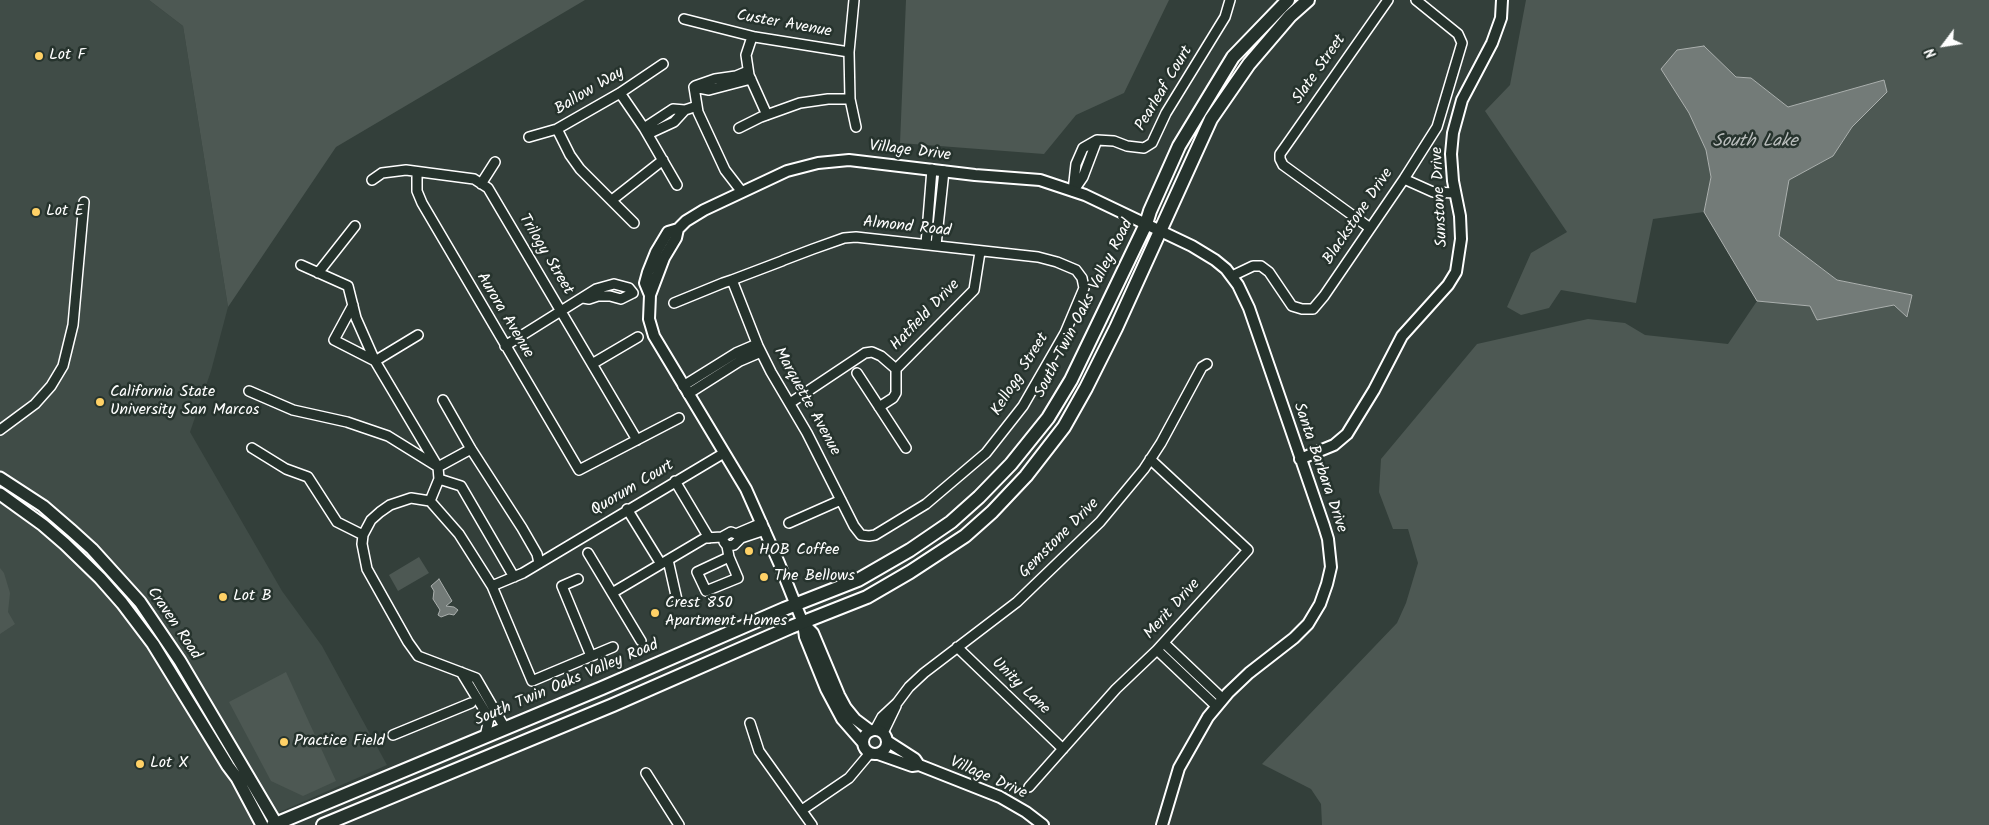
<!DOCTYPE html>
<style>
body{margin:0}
#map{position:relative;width:1989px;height:825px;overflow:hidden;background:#333f3a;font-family:Kalam,sans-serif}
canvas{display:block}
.north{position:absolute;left:1919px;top:20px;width:50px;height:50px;-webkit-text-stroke:4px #26332d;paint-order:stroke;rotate:239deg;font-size:14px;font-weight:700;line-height:20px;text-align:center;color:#fff}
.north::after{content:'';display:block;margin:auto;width:18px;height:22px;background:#fff;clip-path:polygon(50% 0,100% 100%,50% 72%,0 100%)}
</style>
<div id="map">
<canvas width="1989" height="825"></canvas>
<div class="north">N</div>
</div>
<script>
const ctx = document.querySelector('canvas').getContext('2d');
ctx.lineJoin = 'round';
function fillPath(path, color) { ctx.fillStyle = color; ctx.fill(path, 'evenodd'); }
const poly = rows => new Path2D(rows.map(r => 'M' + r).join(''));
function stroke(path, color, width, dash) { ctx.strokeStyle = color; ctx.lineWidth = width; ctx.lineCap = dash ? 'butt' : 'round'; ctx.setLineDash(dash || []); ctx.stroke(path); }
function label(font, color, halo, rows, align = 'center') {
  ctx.font = font + ' Kalam,sans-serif'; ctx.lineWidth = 5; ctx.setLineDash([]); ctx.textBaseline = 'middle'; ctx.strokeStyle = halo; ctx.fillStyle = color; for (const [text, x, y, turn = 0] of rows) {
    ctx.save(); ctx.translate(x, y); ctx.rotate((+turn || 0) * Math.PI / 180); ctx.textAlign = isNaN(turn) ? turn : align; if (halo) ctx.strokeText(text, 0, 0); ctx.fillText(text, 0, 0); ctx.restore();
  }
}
fillPath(poly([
 [0,0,149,0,183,26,228,307,211,371,190,432,282,591,322,646,387,765,250,825,0,825]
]), '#404c47');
fillPath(poly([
 [149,0,585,0,336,147,228,307,183,26],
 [906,0,1169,0,1124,93,1076,115,1044,154,900,143],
 [1526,0,1989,0,1989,825,1322,825,1321,804,1311,789,1262,764,1397,623,1406,603,1418,563,1408,529,1393,529,1379,492,1381,459,1477,344,1588,319,1625,323,1645,335,1728,344,1757,301,1810,306,1894,305,1908,317,1912,295,1837,280,1779,236,1789,180,1833,156,1852,127,1887,92,1884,80,1788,107,1751,78,1736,77,1704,46,1689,113,1706,150,1711,177,1704,212,1653,219,1636,303,1561,290,1549,308,1521,315,1507,307,1531,253,1567,232,1485,111,1510,85],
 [419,557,429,573,398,591,389,575],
 [0,568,4,573,10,593,8,612,15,624,0,634],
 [286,672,336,781,303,796,271,781,229,702]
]), '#4d5853');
const water = poly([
 [1704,46,1736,77,1751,78,1788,107,1884,80,1887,92,1852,127,1833,156,1789,180,1779,236,1837,280,1912,295,1907,317,1894,305,1817,320,1810,306,1757,301,1704,212,1711,177,1706,150,1689,113,1661,69,1677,50,1704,46],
 [439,579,452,601,446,606,454,607,458,610,454,615,449,614,441,617,438,615,440,610,433,599,434,591,431,586,439,579]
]);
fillPath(water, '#737b78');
stroke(water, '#abb0ae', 1);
const minor = poly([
 [854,0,849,52,850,99,856,127],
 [684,19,755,37,849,52],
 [752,37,746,55,749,75,767,115],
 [695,86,715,79,736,76,748,71],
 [694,87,698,112,725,170,742,192],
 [694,87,709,90,751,79],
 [620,93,644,128,677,185],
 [644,128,673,109,685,110,697,106],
 [739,128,761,117,800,103,828,99,850,99],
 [557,129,570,155,580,169,634,223],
 [648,134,674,122,685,110],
 [529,137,557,129,620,93,663,64],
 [417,172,417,191,422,203,579,470,679,418],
 [1404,179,1433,192,1455,193],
 [372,180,382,173,406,170,474,179,488,188,637,440],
 [481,184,495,162],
 [1074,190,1083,177,1097,140],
 [1073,191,1076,164,1083,148,1097,140,1114,141,1127,146,1144,148,1152,143,1166,113,1225,17,1230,0],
 [612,200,663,160],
 [1370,228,1283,165,1280,159,1280,154,1285,147,1388,0],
 [926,244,932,169],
 [936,245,944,171],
 [301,265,348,286,356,318,375,361,438,467,439,479,430,501],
 [318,273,355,226],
 [1232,276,1253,266,1261,266,1269,272,1292,306,1302,309,1313,309,1324,296,1404,179,1437,127,1462,43,1458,34,1416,0],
 [583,298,589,299,598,296,610,296,621,299,633,293],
 [674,303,723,283,732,280,782,261,784,260,813,249,844,238,856,237,1038,257,1057,262,1076,270,1082,278,1084,288,1065,333,1023,406,986,453,926,504,875,535,869,536,861,535,854,526,807,433,771,372,758,346,732,280],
 [353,305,334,340,375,361,418,335],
 [505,346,596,289,614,284,629,288,633,293],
 [592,364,638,337],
 [896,369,974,290,980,252],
 [857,373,906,448],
 [683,386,736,353,757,344],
 [249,391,293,410,347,422,388,436,438,467,471,449],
 [688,394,740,361,761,352],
 [443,400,471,449,522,528,537,554,539,563],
 [790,403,865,353,872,352,881,356,896,369],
 [879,407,893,398,896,393,896,369],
 [0,430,35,404,51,386,63,366,73,325,84,202],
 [252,448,286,469,308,477,337,522,363,535],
 [439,479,461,486,514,577],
 [675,481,709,538],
 [627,509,661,564],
 [789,523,841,500],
 [724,542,727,546,734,545,741,538,765,530],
 [727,546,729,557,738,578,706,591,697,572,729,557],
 [588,553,641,641],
 [668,560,677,600],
 [578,579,562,586,591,656],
 [492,586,523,573,724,453],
 [612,593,705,538,722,537,731,532,736,534,762,523],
 [1164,643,1223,699],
 [957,647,1063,749],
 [1157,650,1216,706],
 [461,672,489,718,485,737],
 [750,723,759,751,812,825],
 [505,728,476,678,418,656,408,642,367,569,362,544,363,535,371,520,380,512,390,505,411,498,430,501,459,534,492,586,532,681,613,647],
 [875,730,882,717,897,703,909,687,924,673,1017,602,1100,522,1144,469,1161,443,1202,367,1207,364],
 [883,733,896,706],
 [393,735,471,703],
 [646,773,679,825],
 [1029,787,1116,689,1157,650,1248,550,1150,459],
 [802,810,849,778,870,753]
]);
const tertiary = poly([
 [678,229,676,238,664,258,650,295,649,319,654,336,746,489,779,563,803,623,805,637,826,689,842,719,863,743],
 [650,295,645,283,648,272,656,252,668,232,678,229,686,221,704,210,787,171,818,163,849,160,975,175,1040,180,1085,195,1192,246,1215,260,1226,269,1238,285,1249,308,1324,526,1328,539,1331,567,1327,584,1320,604,1308,624,1294,638,1249,673,1228,693,1208,717,1179,768,1162,825],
 [1300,459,1334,445,1347,434,1374,390,1402,336,1448,285,1456,272,1461,239,1460,216,1453,181,1451,154,1453,133,1462,100,1492,43,1501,18,1502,0],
 [803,623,813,633,839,695,846,708,855,719,871,731],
 '863 742a12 12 0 1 1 24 0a12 12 0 1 1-24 0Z',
 [887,741,915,759,919,765],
 [878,754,912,766,919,765,1000,797,1026,812,1043,825]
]);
const secondary = poly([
 [0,478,43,506,72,531,92,549,140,602,180,661,277,825],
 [0,494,43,525,65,544,100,578,122,603,153,644,228,766,237,778,262,825]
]);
const primary = poly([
 [273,825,602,688,784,609,858,580,910,550,951,522,979,497,1011,464,1048,418,1071,380,1097,326,1146,224,1150,211,1179,146,1233,57,1288,0],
 [323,825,613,705,791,627,867,597,910,572,965,536,992,512,1026,476,1064,427,1086,388,1116,328,1211,119,1249,64,1290,16,1308,0]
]);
stroke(minor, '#fff', 12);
stroke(tertiary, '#fff', 14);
stroke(secondary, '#fff', 15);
stroke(primary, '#fff', 16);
stroke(minor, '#26332d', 9);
stroke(tertiary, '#26332d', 10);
stroke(secondary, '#26332d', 11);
stroke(primary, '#26332d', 12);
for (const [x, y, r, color] of [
 [39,56,5,"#ffd166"],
 [36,212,5,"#ffd166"],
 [100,402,5,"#ffd166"],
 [749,551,5,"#ffd166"],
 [764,577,5,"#ffd166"],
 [223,597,5,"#ffd166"],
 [655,613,5,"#ffd166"],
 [284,742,5,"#ffd166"],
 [140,764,5,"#ffd166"]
]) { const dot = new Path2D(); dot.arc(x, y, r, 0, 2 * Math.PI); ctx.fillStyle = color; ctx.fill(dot); stroke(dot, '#26332d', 2); }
label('16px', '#fff', '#26332d', [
 ["Custer Avenue",784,25,10],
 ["Slate Street",1320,70,-55],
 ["Pearleaf Court",1165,89,-59],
 ["Ballow Way",590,92,-31],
 ["Village Drive",910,152,7],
 ["Sunstone Drive",1441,197,-93],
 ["Blackstone Drive",1359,217,-56],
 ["Almond Road",907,228,6],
 ["Trilogy Street",545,255,59],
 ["South Twin Oaks Valley Road",1085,309,-63],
 ["Aurora Avenue",504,316,59],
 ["Hatfield Drive",926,316,-46],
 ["Kellogg Street",1021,375,-58],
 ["Marquette Avenue",806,402,61],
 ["Santa Barbara Drive",1319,468,71],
 ["Quorum Court",633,489,-31],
 ["Gemstone Drive",1060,539,-45],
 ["Merit Drive",1173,610,-48],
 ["Craven Road",173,624,56],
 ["South Twin Oaks Valley Road",567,684,-23],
 ["Unity Lane",1020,687,44],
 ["Village Drive",988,779,24]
]);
label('16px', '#fff', '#26332d', [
 ["Lot F",49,56],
 ["Lot E",46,212],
 ["California State",110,393],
 ["University San Marcos",110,411],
 ["HOB Coffee",759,551],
 ["The Bellows",774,577],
 ["Lot B",233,597],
 ["Crest 850",665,604],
 ["Apartment Homes",665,622],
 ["Practice Field",294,742],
 ["Lot X",150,764]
], 'left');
label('italic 18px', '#b9bdbc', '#26332d', [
 ["South Lake",1755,143]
]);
</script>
